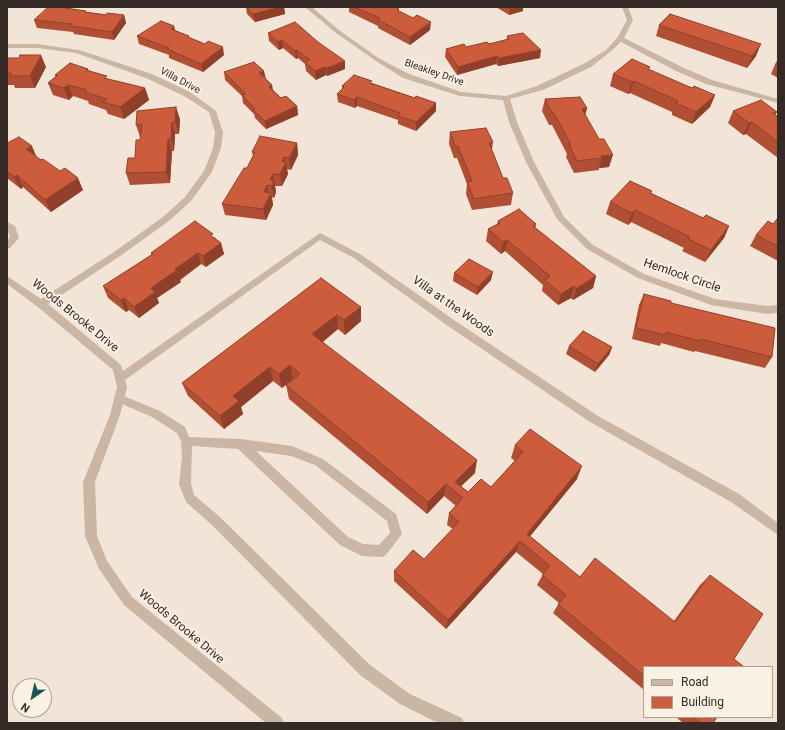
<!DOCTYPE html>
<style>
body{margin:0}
#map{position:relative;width:785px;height:730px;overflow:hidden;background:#f2e5d8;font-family:Roboto,sans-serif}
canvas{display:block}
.frame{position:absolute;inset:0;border:8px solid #362a26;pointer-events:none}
.legend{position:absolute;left:643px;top:666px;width:130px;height:52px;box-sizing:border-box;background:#faf0e4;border:1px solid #aca198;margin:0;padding:5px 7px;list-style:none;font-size:12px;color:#362a26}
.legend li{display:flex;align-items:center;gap:8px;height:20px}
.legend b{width:20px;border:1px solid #aca198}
.north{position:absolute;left:12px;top:678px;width:40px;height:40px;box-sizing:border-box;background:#faf0e4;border:1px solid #aca198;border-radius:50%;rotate:214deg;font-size:11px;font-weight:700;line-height:16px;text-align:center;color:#362a26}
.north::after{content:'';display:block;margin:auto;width:14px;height:18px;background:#195659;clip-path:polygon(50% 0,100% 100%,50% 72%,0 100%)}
</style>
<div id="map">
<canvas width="785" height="730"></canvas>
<div class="frame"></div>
<ul class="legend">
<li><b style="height:5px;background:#cbb5a3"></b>Road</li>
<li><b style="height:11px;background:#cd5c3c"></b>Building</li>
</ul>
<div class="north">N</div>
</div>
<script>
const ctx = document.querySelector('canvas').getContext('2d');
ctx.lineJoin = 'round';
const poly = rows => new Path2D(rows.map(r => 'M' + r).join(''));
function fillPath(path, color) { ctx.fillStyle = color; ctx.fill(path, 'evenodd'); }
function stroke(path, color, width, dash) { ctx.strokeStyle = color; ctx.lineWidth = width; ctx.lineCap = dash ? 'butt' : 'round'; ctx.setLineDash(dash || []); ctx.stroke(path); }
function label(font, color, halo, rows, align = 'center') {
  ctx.font = font + ' Roboto,sans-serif'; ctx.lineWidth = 4; ctx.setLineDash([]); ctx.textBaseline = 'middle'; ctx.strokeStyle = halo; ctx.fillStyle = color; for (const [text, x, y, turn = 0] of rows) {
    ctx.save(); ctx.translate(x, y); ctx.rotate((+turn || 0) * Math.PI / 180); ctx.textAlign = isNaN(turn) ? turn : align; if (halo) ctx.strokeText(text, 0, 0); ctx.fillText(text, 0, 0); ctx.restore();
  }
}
fillPath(poly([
 [119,394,160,411,185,427,189,437,241,439,292,446,323,459,396,514,402,534,386,555,382,557,362,556,340,545,238,449,192,446,191,484,194,495,220,517,370,665,410,694,462,718,464,723,440,723,432,720,400,704,360,675,212,525,186,502,179,484,182,457,181,441,177,433,152,417,115,401,114,398,115,395,119,394],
 [256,451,291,456,315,465,387,521,390,533,379,545,363,544,348,537,256,451]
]), '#cbb5a3');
fillPath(poly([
 [305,7,312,7,340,31,380,59,409,74,461,92,506,96,537,86,585,63,606,50,617,38,627,20,622,7,628,7,633,20,624,38,682,67,712,80,778,99,778,103,706,84,676,71,621,42,610,52,591,67,543,90,510,99,517,122,534,162,564,217,593,245,644,274,715,299,767,306,778,305,778,313,767,314,711,305,638,278,587,249,557,219,526,162,509,122,503,100,460,96,403,78,376,61,336,33,305,7],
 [7,44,37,44,79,50,152,74,190,92,216,111,223,132,221,148,212,172,191,201,169,221,120,256,48,304,121,365,123,371,320,233,360,254,454,320,598,416,739,494,778,523,778,535,731,502,590,422,448,326,354,258,320,240,125,380,127,387,120,415,95,482,97,536,107,561,132,597,282,718,284,723,266,723,124,605,99,569,85,536,83,482,110,415,117,387,113,370,38,307,7,284,7,276,41,299,114,252,163,217,185,197,204,171,213,148,215,132,209,112,184,96,146,78,76,53,37,48,7,48,7,44],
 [7,222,15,226,19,238,10,248,7,249,7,241,10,237,7,229,7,222]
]), '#cbb5a3');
fillPath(poly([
 [68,7,69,8,87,12,106,15,124,15,126,23,114,40,74,34,73,32,37,28,34,20],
 [246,7,284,7,285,14,255,22,247,14],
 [349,7,395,7,399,11,430,30,410,45,378,28,378,26,349,12],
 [496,7,524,7,523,7,523,11,509,15],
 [659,25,756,56,747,68,656,36],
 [174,26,175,31,224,55,203,72,169,58,169,55,139,44,137,36],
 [268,33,345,69,327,76,326,75,316,80,306,71,305,64,298,58,296,59,283,48,279,50,269,41],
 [507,36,540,58,498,66,496,64,457,75,445,57,446,49,466,47,489,44,507,39],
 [7,58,46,67,35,88,15,88,14,85,7,85],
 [778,61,778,78,771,74,776,62],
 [88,69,88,70,107,79,145,88,149,100,124,119,108,114,106,110,89,104,88,101,73,96,69,100,53,95,48,83,56,76,55,75],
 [649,70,692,88,715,95,710,107,692,124,672,115,672,112,630,93,628,94,610,86,613,74],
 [224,72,266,79,272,85,273,90,281,98,297,106,298,115,266,129,255,118,254,114,243,103,242,96,225,80],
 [372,83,415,98,436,103,436,111,416,131,398,124,398,120,357,106,355,108,338,102,337,94,342,89,342,86],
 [545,99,587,108,585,115,609,167,599,168,599,170,574,173,566,157,567,154,552,125,549,125,542,111],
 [733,111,777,112,775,115,778,117,778,158,746,134,743,135,728,123],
 [180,119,179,134,175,134,174,151,172,151,170,183,130,185,126,173,135,158,140,140,141,137,140,137,136,125],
 [450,132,493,142,492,150,503,178,513,193,511,205,472,210,466,194,467,184,457,158,454,158,449,144],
 [7,143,37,157,83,190,51,212,23,187,21,189,7,178],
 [297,143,298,155,291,170,287,169,288,174,282,186,275,186,276,192,274,198,272,197,273,205,266,220,225,215,222,204,247,168,253,156,252,152],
 [652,191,651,193,703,218,729,226,724,238,705,262,682,251,684,248,631,222,628,225,606,214,610,202],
 [778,218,778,261,750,246,756,235,773,224],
 [498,221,535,228,596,276,593,288,573,300,571,298,558,305,542,291,543,285,505,251,501,254,486,241,488,229,497,224],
 [214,237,221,243,224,254,206,267,201,264,180,280,181,282,157,298,159,303,139,318,129,310,126,312,108,298,103,286,151,255,151,253],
 [454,273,491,280,477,295,453,281],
 [321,278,361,307,361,321,345,335,338,329,323,342,475,473,461,486,468,492,491,487,515,461,511,458,515,445,577,479,530,536,580,577,674,621,700,585,710,575,644,667,644,690,553,613,559,603,537,585,543,574,516,552,446,629,394,581,394,571,424,559,453,529,447,525,449,513,456,506,444,496,427,514,289,399,286,385,293,380,293,379,282,388,273,381,241,407,243,414,224,429,188,396,182,383],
 [644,294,671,303,772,357,765,368,695,351,694,352,661,343,660,346,632,339,639,305],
 [569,346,612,347,609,355,595,372,566,354],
 [676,717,717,717,713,723,683,723]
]), '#b04f34');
fillPath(poly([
 [280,7,284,7,285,14,255,22,253,14],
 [510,7,524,7,523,7,523,11,509,15],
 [124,15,126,23,114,40,112,32],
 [431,22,430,30,410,45,410,37],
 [174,26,176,35,171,29],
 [282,40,283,48,279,50,278,42],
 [761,44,756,56,747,68,752,56],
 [223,47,224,55,203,72,201,64],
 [297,50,298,58,296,59,295,51],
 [541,50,540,58,498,66,499,58],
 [41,55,46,67,35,88,30,76],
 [497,56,496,64,457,75,458,67],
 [345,61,345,69,327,76,327,68],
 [325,67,326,75,316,80,315,71],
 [264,71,266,79,259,73],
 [634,81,630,93,628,94,632,82],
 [68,85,73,96,69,100,64,88],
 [272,85,273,93,269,87],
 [145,88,149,100,124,119,120,107],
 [715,95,710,107,692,124,696,112],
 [357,97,357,106,355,108,354,100],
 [436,103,436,111,416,131,416,122],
 [297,106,298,115,266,129,265,121],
 [176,107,180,119,179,134,175,122],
 [587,108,584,120,582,109],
 [172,122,175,134,174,151,171,139],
 [752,122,746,134,743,135,749,123],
 [168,139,172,151,170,183,166,172],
 [297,143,298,155,291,170,289,158],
 [32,146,37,158,26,149],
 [613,155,609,167,599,168,602,158,601,156],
 [284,157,285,164,286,162,288,174,282,186,280,174,282,161],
 [273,174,276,192,274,198,270,180],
 [17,175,23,187,21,189,14,177],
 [78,178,83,190,51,212,45,200],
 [267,185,269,196,271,193,273,205,266,220,263,209,264,192],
 [635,210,631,222,628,225,632,213],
 [536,224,534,235,533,226],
 [729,226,724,238,705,262,711,250],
 [507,240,505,251,501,254,503,242],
 [221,243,224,254,206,267,203,256],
 [198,253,201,264,180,280,181,282,157,298,159,303,139,318,134,307,151,288,175,269],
 [493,272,491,280,477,295,478,287],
 [596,276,593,288,573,300,576,289],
 [574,286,571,298,558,305,561,294],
 [124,298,129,310,126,312,121,300],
 [361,307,361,321,345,335,344,320],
 [337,315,338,329,314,348,312,334],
 [612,347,609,355,595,372,598,364],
 [290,365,293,379,282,388,279,374],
 [270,367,273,381,241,407,243,414,224,429,220,416,233,396],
 [477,460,475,473,455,492,455,482],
 [582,466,577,479,523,545,527,534],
 [446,484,444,496,427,514,428,502],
 [520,541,516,552,446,629,448,620]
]), '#90402a');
const building = poly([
 [48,7,66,7,65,8,86,11,85,12,106,15,107,13,124,15,112,32,71,26,72,24,34,20,48,7],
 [247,7,280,7,253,14,247,7],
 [354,7,395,7,399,9,397,10,413,18,417,15,431,22,410,37,378,20,380,18,354,7],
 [670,14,761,44,752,56,659,25,670,14],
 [161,21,174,26,171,29,189,36,188,37,205,44,208,41,223,47,201,64,167,49,169,48,137,36,161,21],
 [295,22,318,42,345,61,327,68,325,67,315,71,305,62,310,60,297,50,295,51,282,40,278,42,268,33,295,22],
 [523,33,541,50,499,58,497,56,458,67,446,49,464,44,466,47,487,42,489,44,509,39,507,36,523,33],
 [20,55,41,55,30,76,10,76,11,73,7,73,7,58,19,58,20,55],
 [632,59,650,67,648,69,692,88,694,86,715,95,696,112,676,103,678,101,634,81,632,82,613,74,632,59],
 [254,62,264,71,259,73,272,85,269,87,281,98,286,96,297,106,265,121,253,110,255,109,242,95,246,94,224,72,254,62],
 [70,63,88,69,86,70,107,76,104,78,145,88,120,107,103,102,107,99,85,92,87,90,68,85,64,88,48,83,58,75,55,75,70,63],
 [354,75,372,81,370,83,415,98,416,96,436,103,416,122,398,116,400,113,357,97,354,100,337,94,344,87,342,86,354,75],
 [580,97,587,108,582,109,599,139,604,139,613,155,601,156,602,158,577,161,569,145,571,145,554,113,552,113,545,99,580,97],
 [761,100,777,112,773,113,778,117,778,142,752,122,749,123,733,111,761,100],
 [176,107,175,122,172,122,171,139,168,139,166,172,126,173,128,158,135,158,136,140,140,140,142,124,136,125,137,111,176,107],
 [486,128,493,142,489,143,503,178,507,178,513,193,474,199,467,182,472,181,458,146,455,146,450,132,486,128],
 [260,136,297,143,289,158,284,157,282,161,286,162,280,174,273,174,270,180,274,180,272,186,267,185,264,192,271,193,263,209,222,204,244,168,247,168,255,152,252,152,260,136],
 [19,137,32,146,26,149,41,160,43,159,60,171,65,168,78,178,45,200,17,175,14,177,7,171,7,143,19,137],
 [630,181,652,191,650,193,703,218,706,215,729,226,711,250,688,239,690,237,635,210,632,213,610,202,630,181],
 [519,209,536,224,533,226,596,276,576,289,574,286,561,294,545,280,550,276,507,240,503,242,488,229,500,223,498,221,519,209],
 [778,218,778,246,756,235,768,221,773,224,778,218],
 [195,221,213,234,210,235,221,243,203,256,198,253,175,269,177,270,151,288,155,292,134,307,124,298,121,300,103,286,153,254,151,253,195,221],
 [469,259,493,272,478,287,454,273,469,259],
 [321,278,361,307,344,320,337,315,312,334,477,460,455,482,468,492,481,479,491,487,523,452,515,445,530,429,582,466,527,534,580,577,595,558,675,622,710,575,763,614,734,659,743,666,742,667,644,667,644,676,558,604,566,595,542,575,550,566,520,541,448,620,394,571,413,550,424,559,459,522,449,513,463,498,446,484,428,502,286,385,300,374,290,365,279,374,270,367,233,396,239,401,220,416,182,383,321,278],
 [644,294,671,301,671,303,775,328,772,357,701,339,700,341,666,332,665,335,636,328,644,294],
 [583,331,612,347,598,364,569,346,583,331],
 [693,717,717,717,713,723,701,723,693,717]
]);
fillPath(building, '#cd5c3c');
stroke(building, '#90402a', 1);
label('10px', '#362a26', '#faf0e4', [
 ["Bleakley Drive",434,73,19],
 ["Villa Drive",180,81,28]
]);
label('12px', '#362a26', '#faf0e4', [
 ["Hemlock Circle",682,276,19],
 ["Villa at the Woods",453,307,35],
 ["Woods Brooke Drive",75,316,39],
 ["Woods Brooke Drive",181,627,40]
]);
</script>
